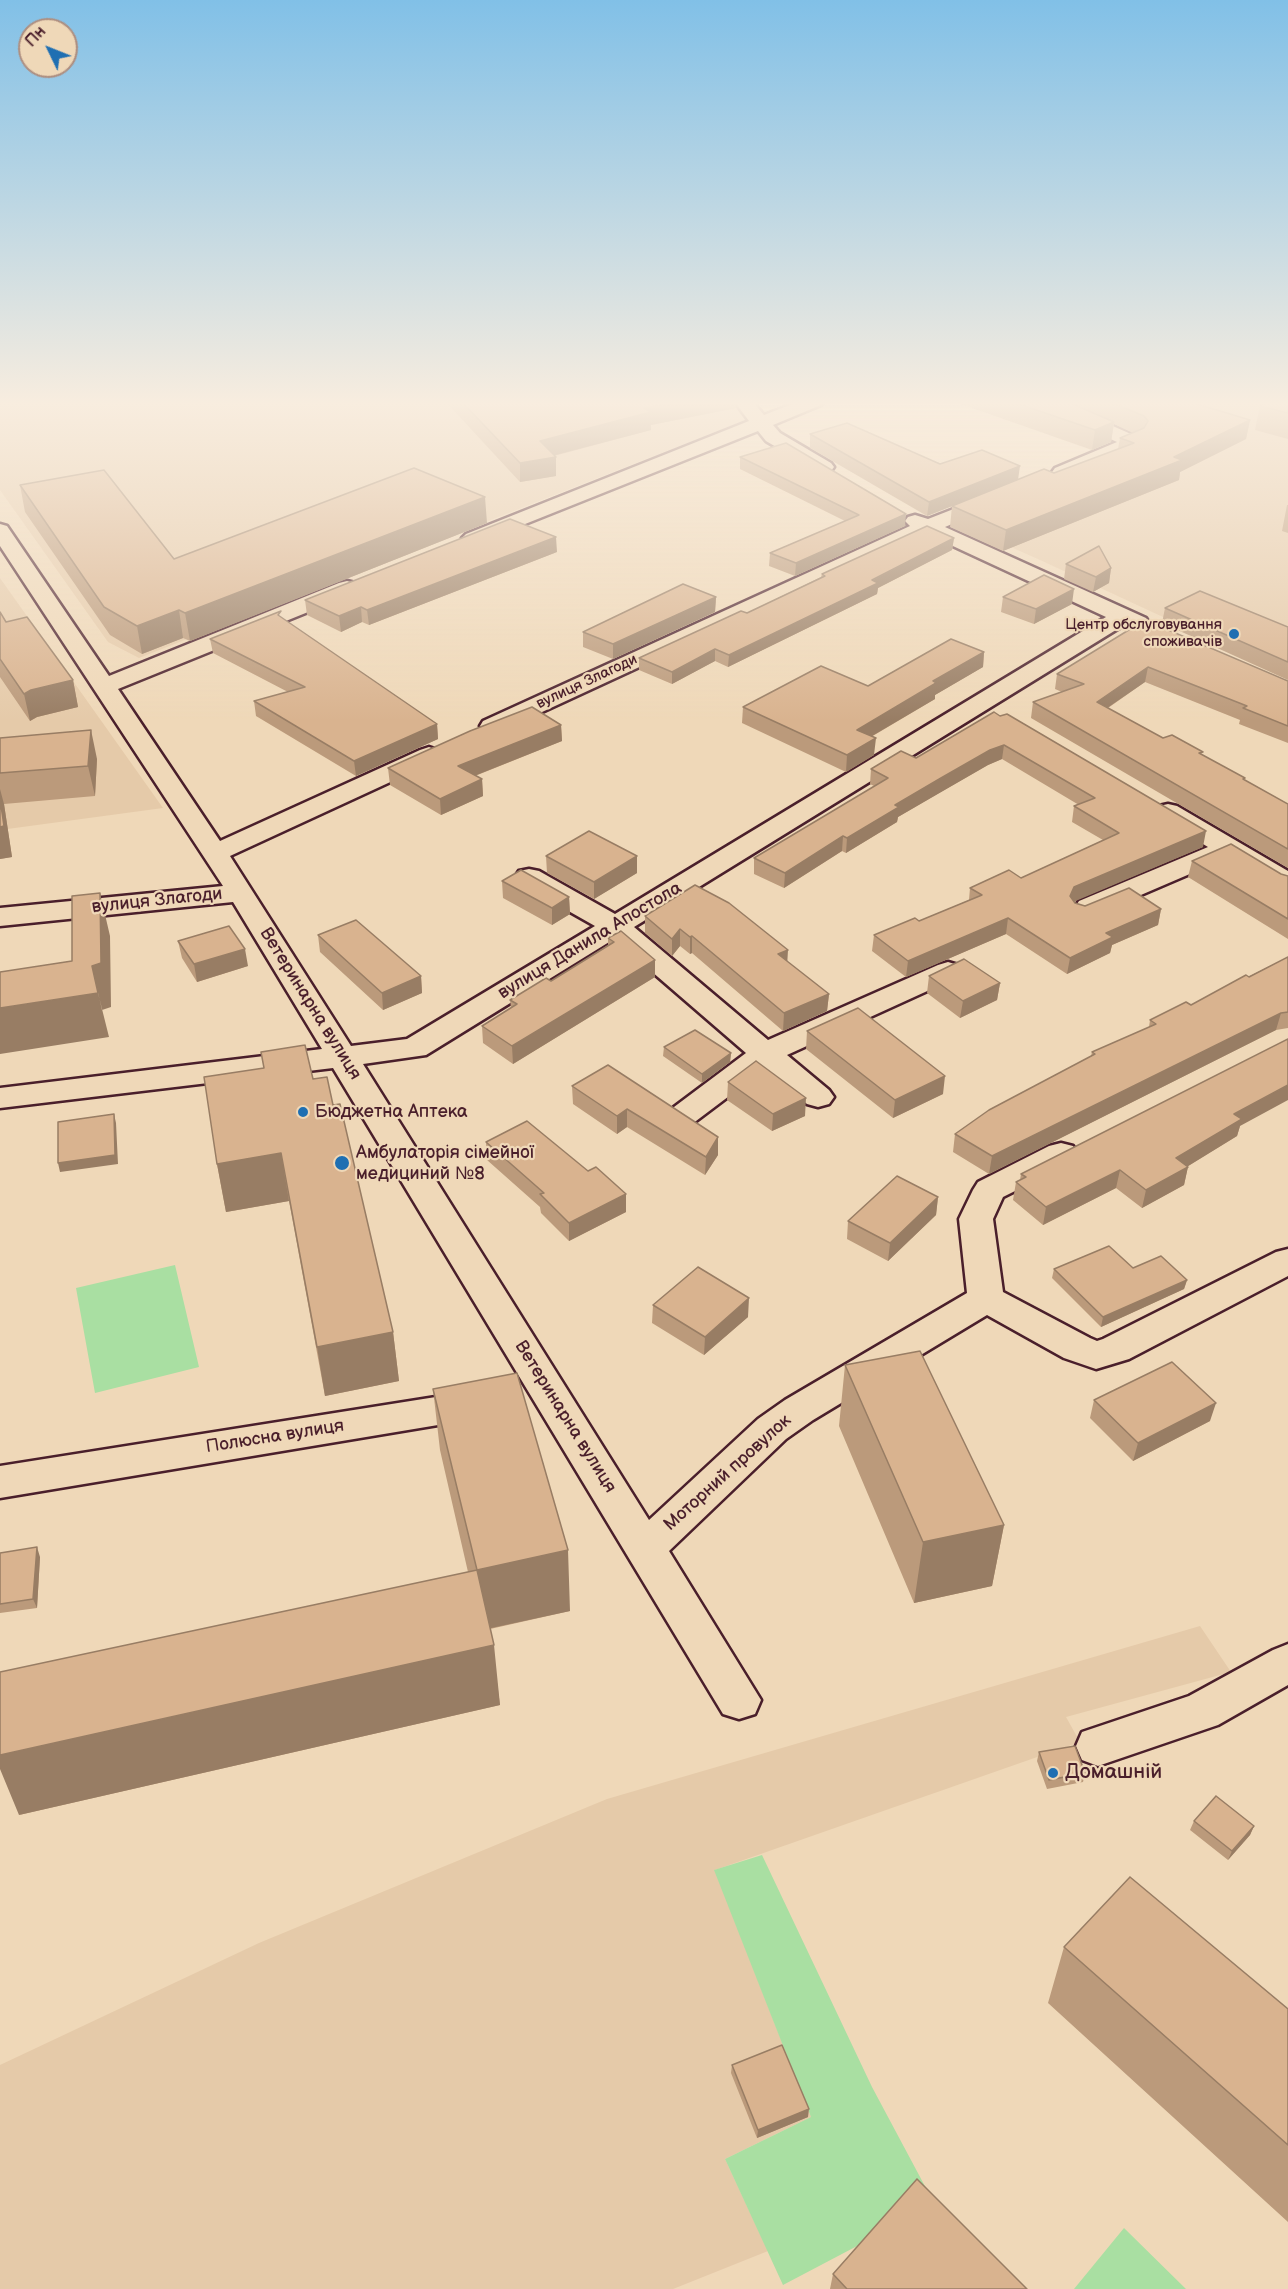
<!DOCTYPE html>
<meta charset="utf-8">
<style>
body{margin:0}
#map{position:relative;width:1288px;height:2289px;overflow:hidden;background:#efd8b8;font-family:"Balsamiq Sans",sans-serif}
canvas{display:block}
.north{position:absolute;left:18px;top:18px;width:60px;height:60px;box-sizing:border-box;background:#efd8b8;border:2px solid #ad8e80;border-radius:50%;rotate:313deg;font-size:16px;font-weight:700;line-height:24px;text-align:center;color:#4a1f2b}
.north::after{content:'';display:block;margin:auto;width:21px;height:27px;background:#1f6fb2;clip-path:polygon(50% 0,100% 100%,50% 72%,0 100%)}
</style>
<div id="map">
<canvas width="1288" height="2289"></canvas>
<div class="north">Пн</div>
</div>
<script>
const ctx = document.querySelector('canvas').getContext('2d');
ctx.lineJoin = 'round';
function fillPath(path, color) { ctx.fillStyle = color; ctx.fill(path, 'evenodd'); }
const poly = rows => new Path2D(rows.map(r => 'M' + r).join(''));
function stroke(path, color, width, dash) { ctx.strokeStyle = color; ctx.lineWidth = width; ctx.lineCap = dash ? 'butt' : 'round'; ctx.setLineDash(dash || []); ctx.stroke(path); }
function label(font, color, halo, rows, align = 'center') {
  ctx.font = font + ' "Balsamiq Sans",sans-serif'; ctx.lineWidth = 4.5; ctx.setLineDash([]); ctx.textBaseline = 'middle'; ctx.strokeStyle = halo; ctx.fillStyle = color; for (const [text, x, y, turn = 0] of rows) {
    ctx.save(); ctx.translate(x, y); ctx.rotate((+turn || 0) * Math.PI / 180); ctx.textAlign = isNaN(turn) ? turn : align; if (halo) ctx.strokeText(text, 0, 0); ctx.fillText(text, 0, 0); ctx.restore();
  }
}
fillPath(poly([
 [0,401,724,401,751,418,139,658,108,642,0,490],
 [1055,401,1288,401,1288,675,1040,560,954,522,1147,443],
 [0,578,163,808,0,830],
 [1200,1626,1231,1672,1066,1717,1080,1742,715,1870,811,2117,725,2159,768,2251,673,2289,0,2289,0,2065,259,1943,607,1799]
]), '#e5caa9');
fillPath(poly([
 [175,1265,199,1367,95,1393,76,1288],
 [762,1855,872,2087,935,2205,783,2285,725,2159,811,2117,714,1870],
 [1124,2228,1186,2289,1074,2289]
]), '#a9dfa2');
const street = poly([
 [734,401,752,401,764,415,800,401,824,401,821,405,773,425,780,433,831,463,834,467,831,471,817,471,766,441,758,431,480,542,473,544,466,542,462,538,466,534,749,421,734,401],
 [1033,401,1056,401,1140,438,1143,442,1140,446,1069,476,1055,476,1052,472,1055,468,1117,442,1036,405,1033,401],
 [992,494,999,496,1002,500,999,504,945,527,1146,618,1149,623,1146,628,1138,630,1124,625,634,927,768,1040,938,965,948,962,958,965,963,971,958,977,787,1055,829,1090,834,1097,829,1104,818,1107,807,1104,765,1069,696,1121,685,1124,674,1121,669,1114,674,1107,746,1053,614,939,426,1055,363,1064,649,1520,758,1419,785,1400,967,1293,959,1219,973,1190,978,1182,1049,1146,1061,1143,1073,1146,1078,1154,1073,1162,1003,1197,993,1219,1003,1292,1090,1338,1097,1341,1103,1339,1276,1252,1288,1249,1288,1276,1129,1359,1096,1369,1064,1358,987,1315,813,1420,786,1439,669,1551,761,1700,755,1714,739,1719,723,1714,333,1068,0,1108,0,1088,322,1049,233,902,0,926,0,908,223,886,0,546,0,524,7,526,109,676,339,583,347,581,355,583,358,588,355,593,118,689,220,841,420,750,429,747,438,750,442,755,438,760,230,856,351,1046,407,1039,595,926,519,883,515,877,519,871,529,869,539,871,615,914,1106,617,927,534,501,731,492,733,483,731,480,726,483,721,910,526,905,521,908,517,915,515,928,519,992,494],
 [1168,804,1177,806,1288,871,1288,891,1278,889,1227,858,1099,913,1089,915,1079,913,1075,907,1079,901,1208,847,1159,818,1155,812,1159,806,1168,804],
 [480,1390,493,1394,499,1404,493,1414,480,1418,0,1498,0,1466,480,1390],
 [1288,1644,1288,1685,1218,1725,1098,1766,1082,1760,1076,1746,1082,1732,1189,1696,1273,1650,1288,1644]
]);
stroke(street, '#4a1f2b', 5);
fillPath(street, '#efd8b8');
fillPath(poly([
 [445,401,736,401,736,408,651,425,651,430,554,456,556,476,520,482],
 [952,401,1187,401,1250,420,1246,439,1180,472,1179,480,1003,551,950,527,952,506,927,516,810,448,810,434,940,464,1018,479,1054,473,1118,449,1120,438,1133,433,1114,424,1111,442,1092,450],
 [1288,401,1288,439,1255,430,1260,406],
 [740,457,905,526,795,576,769,566,770,553,845,521,740,469],
 [20,485,174,559,487,523,190,641,183,638,142,654,110,635,25,512],
 [1287,505,1288,505,1288,533,1282,531],
 [954,538,952,550,878,588,877,594,728,667,715,661,672,684,639,670,639,658,747,613,821,577,822,574],
 [557,552,369,625,362,622,341,632,307,615,305,600],
 [1066,564,1111,568,1109,583,1093,592,1064,579],
 [716,597,715,612,613,659,583,647,583,632],
 [1003,597,1072,604,1034,624,1001,612],
 [1165,608,1288,627,1288,680,1162,623],
 [0,612,6,622,73,680,78,707,37,717,30,721,0,677],
 [282,618,437,724,438,739,356,776,256,716,254,701,288,692,213,653,210,639],
 [1145,620,1288,681,1288,743,1239,724,1240,720,1145,682,1108,708,1163,738,1202,755,1244,780,1288,804,1288,868,1031,718,1033,702,1062,692,1055,689,1057,674],
 [984,652,983,667,935,695,935,699,871,737,874,755,846,772,742,723,743,707,868,686],
 [994,712,1203,847,1074,901,1075,903,1085,906,1161,909,1158,925,1112,945,1110,953,1067,974,1006,934,906,977,872,951,874,935,919,921,969,900,970,888,1021,878,1103,840,1072,822,1074,806,1079,805,1002,759,988,765,939,793,898,817,897,822,846,853,842,851,784,888,754,874,754,858,874,786,870,784,871,769,916,758],
 [561,725,562,741,475,776,482,779,483,796,441,815,390,785,388,768],
 [0,738,97,759,95,796,4,804,12,857,0,859],
 [546,856,637,856,637,873,594,899,547,873],
 [1192,861,1288,876,1288,939,1188,877],
 [502,881,569,897,570,914,552,925,503,898],
 [645,916,787,961,829,994,827,1011,783,1031,692,953,690,954,680,946,672,956,645,933],
 [318,935,421,976,422,993,383,1010,320,952],
 [608,938,655,960,655,977,513,1064,483,1043,482,1026,511,1008,510,1000,551,981,608,945],
 [178,941,248,966,197,982,182,958],
 [1288,957,1288,1028,1276,1030,989,1174,953,1152,955,1134,1091,1056,1092,1052,1149,1027,1150,1020,1191,1005],
 [929,976,1000,983,997,1000,960,1018,927,993],
 [807,1031,943,1094,893,1118,806,1049],
 [664,1047,731,1053,730,1062,702,1083,663,1056],
 [261,1052,313,1079,333,1105,393,1332,399,1381,325,1396,289,1201,226,1212,217,1164,264,1068],
 [728,1082,805,1116,772,1131,727,1100],
 [572,1086,718,1137,718,1155,705,1175,627,1127,617,1134,573,1104],
 [1240,1126,1237,1136,1188,1166,1184,1185,1142,1208,1116,1188,1043,1225,1013,1200,1016,1182,1020,1180,1021,1174],
 [486,1142,626,1194,626,1212,569,1241,541,1213,540,1207,487,1160],
 [938,1197,936,1215,888,1261,847,1239,848,1221],
 [1133,1268,1187,1280,1184,1289,1101,1327,1052,1278,1054,1269],
 [653,1305,748,1317,704,1355,652,1323],
 [845,1365,1004,1525,992,1586,914,1603,839,1426],
 [433,1389,570,1611,490,1629,500,1705,19,1815,468,1572,440,1450],
 [1094,1400,1210,1421,1133,1461,1090,1418],
 [0,1553,40,1557,37,1608,0,1613],
 [1039,1752,1085,1773,1083,1782,1047,1789,1037,1761],
 [1194,1821,1254,1826,1250,1835,1228,1860,1190,1830],
 [1064,1947,1288,2009,1288,2222,1048,2003],
 [732,2065,808,2117,757,2138,731,2073],
 [833,2274,1027,2289,830,2289]
]), '#bb9a7b');
fillPath(poly([
 [683,401,736,401,736,408,651,425,651,430,540,459,540,441,644,408],
 [1250,420,1246,439,1180,472,1179,480,1003,551,1006,530,1174,457],
 [1114,422,1111,442,1092,450,1095,430],
 [556,457,556,476,520,482,520,463],
 [1020,466,1018,480,927,516,929,502],
 [485,497,487,523,190,641,185,613],
 [906,514,905,526,795,576,796,563],
 [556,537,557,552,369,625,367,610],
 [954,538,952,550,878,588,877,594,728,667,729,655],
 [1111,568,1109,583,1093,592,1096,577],
 [1074,589,1072,604,1034,624,1036,609],
 [716,597,715,612,613,659,613,644],
 [361,607,362,622,341,632,339,616],
 [179,610,183,638,142,654,137,626],
 [715,649,715,661,672,684,672,672],
 [984,652,983,667,935,695,935,699,855,746,857,730,933,681],
 [1148,667,1145,682,1094,717,1097,702],
 [73,680,78,707,37,717,30,721,24,694,31,690],
 [437,724,438,739,356,776,354,761],
 [561,725,562,741,459,782,458,766],
 [91,730,97,759,95,796,88,766],
 [876,738,874,755,846,772,847,755],
 [1004,745,1002,759,988,765,898,817,897,822,846,853,847,838,895,805,990,750],
 [482,779,483,796,441,815,440,799],
 [0,789,4,804,12,857,0,859],
 [1206,831,1203,847,1071,903,1070,896,1074,887],
 [843,836,842,851,784,888,785,873],
 [637,856,637,873,594,899,594,882],
 [100,893,110,936,111,1007,102,1010,92,966],
 [569,897,570,914,552,925,552,908],
 [1161,909,1158,925,1112,945,1110,953,1067,974,1070,958,1106,933],
 [1008,918,1006,934,906,977,908,961],
 [680,929,680,946,672,956,672,939],
 [692,936,692,953,690,954,690,937],
 [245,949,248,966,197,982,194,964],
 [788,950,787,967,778,954],
 [655,960,655,977,513,1064,512,1046],
 [421,976,422,993,383,1010,382,993],
 [1000,983,997,1000,960,1018,963,1001],
 [98,993,109,1037,0,1054,0,1008],
 [829,994,827,1011,783,1031,784,1013],
 [1281,1013,1276,1030,989,1174,992,1156],
 [731,1053,730,1062,702,1083,702,1074],
 [945,1076,943,1094,893,1118,895,1100],
 [1288,1085,1288,1100,1240,1126,1237,1136,1172,1176,1176,1158,1234,1114],
 [806,1098,805,1116,772,1131,773,1114],
 [627,1109,627,1127,617,1134,617,1116],
 [114,1114,116,1123,118,1164,60,1172,58,1163],
 [718,1137,718,1155,705,1175,706,1157],
 [281,1153,289,1201,226,1212,217,1164],
 [1188,1167,1184,1185,1142,1208,1146,1190],
 [1120,1170,1116,1188,1043,1225,1046,1207],
 [626,1194,626,1212,569,1241,569,1223],
 [938,1197,936,1215,888,1261,890,1243],
 [1187,1280,1184,1289,1101,1327,1103,1317],
 [749,1298,748,1317,704,1355,705,1337],
 [393,1332,399,1381,325,1396,317,1347],
 [1216,1403,1210,1421,1133,1461,1138,1443],
 [1004,1525,992,1586,914,1603,923,1542],
 [37,1547,40,1557,37,1608,33,1599],
 [568,1550,570,1611,482,1630,477,1570],
 [494,1645,500,1705,19,1815,0,1769,0,1755],
 [1254,1826,1250,1835,1228,1860,1232,1851],
 [809,2109,808,2117,757,2138,758,2130]
]), '#987d64');
const building = poly([
 [461,401,683,401,644,408,651,412,540,441,556,457,520,463,461,401],
 [1010,401,1066,401,1114,422,1095,430,1010,401],
 [1108,401,1187,401,1250,420,1174,457,1182,460,1006,530,952,506,1044,469,1054,473,1134,443,1120,438,1144,428,1148,421,1144,416,1108,401],
 [1270,401,1288,401,1288,413,1260,406,1270,401],
 [847,423,940,464,982,450,1020,466,929,502,810,434,847,423],
 [786,443,906,514,796,563,770,553,859,515,740,457,786,443],
 [414,468,485,497,185,613,179,610,137,626,104,607,20,485,104,470,174,559,414,468],
 [510,519,556,537,367,610,361,607,339,616,305,600,510,519],
 [927,526,954,538,872,580,878,583,729,655,715,649,672,672,639,658,741,611,747,613,825,576,822,574,927,526],
 [1099,546,1111,568,1096,577,1066,564,1099,546],
 [1044,575,1074,589,1036,609,1003,597,1044,575],
 [683,584,716,597,613,644,583,632,683,584],
 [1200,591,1288,627,1288,662,1165,608,1200,591],
 [281,611,278,615,437,724,354,761,254,701,305,687,210,639,281,611],
 [0,612,6,622,27,617,73,680,31,690,24,694,0,659,0,612],
 [1145,620,1288,681,1288,726,1243,708,1247,706,1148,667,1097,702,1163,738,1172,735,1203,752,1199,753,1245,778,1243,779,1288,804,1288,849,1033,702,1084,684,1057,674,1145,620],
 [951,639,984,652,933,681,936,683,857,730,876,738,847,755,743,707,821,666,868,686,951,639],
 [532,707,561,725,458,766,482,779,440,799,388,768,470,731,532,707],
 [994,712,1000,716,1007,714,1206,831,1074,887,1070,896,1075,903,1085,906,1129,888,1161,909,1106,933,1113,937,1070,958,1008,918,908,961,874,935,915,918,919,921,982,895,970,888,1009,870,1021,878,1119,833,1074,806,1095,798,1004,745,990,750,941,778,895,805,899,807,847,838,843,836,785,873,754,858,888,778,871,769,901,751,916,758,994,712],
 [91,730,88,766,0,773,0,738,91,730],
 [0,799,4,826,0,827,0,799],
 [589,831,637,856,594,882,546,856,589,831],
 [1231,844,1281,874,1288,876,1288,919,1192,861,1231,844],
 [521,870,569,897,552,908,502,881,521,870],
 [695,885,729,903,788,950,778,954,829,994,784,1013,692,936,690,937,680,929,672,939,645,916,695,885],
 [100,893,101,963,92,966,98,993,0,1008,0,972,72,961,72,896,100,893],
 [356,920,421,976,382,993,318,935,356,920],
 [229,926,245,949,194,964,178,941,229,926],
 [621,931,655,960,512,1046,482,1026,517,1004,510,1000,546,978,551,981,614,942,608,938,621,931],
 [1288,957,1288,1012,1281,1013,992,1156,955,1134,989,1110,1095,1054,1092,1052,1156,1024,1150,1020,1186,1002,1191,1005,1246,975,1249,977,1288,957],
 [964,959,1000,983,963,1001,929,976,964,959],
 [858,1008,945,1076,895,1100,807,1031,858,1008],
 [695,1030,731,1053,702,1074,664,1047,695,1030],
 [1288,1039,1288,1085,1234,1114,1242,1119,1176,1158,1188,1167,1146,1190,1120,1170,1046,1207,1016,1182,1026,1177,1021,1174,1288,1039],
 [305,1045,313,1079,327,1077,333,1105,340,1104,393,1332,317,1347,281,1153,217,1164,204,1077,264,1068,261,1052,305,1045],
 [756,1061,806,1098,773,1114,728,1082,756,1061],
 [608,1065,718,1137,706,1157,627,1109,617,1116,572,1086,608,1065],
 [114,1114,115,1155,58,1163,58,1122,114,1114],
 [527,1121,588,1171,596,1167,626,1194,569,1223,540,1194,544,1193,486,1142,527,1121],
 [897,1176,938,1197,890,1243,848,1221,897,1176],
 [1109,1246,1133,1268,1161,1256,1187,1280,1103,1317,1054,1269,1109,1246],
 [698,1267,749,1298,705,1337,653,1305,698,1267],
 [920,1351,1004,1525,923,1542,845,1365,920,1351],
 [1172,1362,1216,1403,1138,1443,1094,1400,1172,1362],
 [517,1373,568,1550,477,1570,433,1389,517,1373],
 [37,1547,33,1599,0,1604,0,1553,37,1547],
 [477,1570,494,1645,0,1755,0,1672,477,1570],
 [1075,1746,1085,1773,1049,1780,1039,1752,1075,1746],
 [1216,1796,1254,1826,1232,1851,1194,1821,1216,1796],
 [1130,1877,1288,2009,1288,2145,1064,1947,1130,1877],
 [782,2045,809,2109,758,2130,732,2065,782,2045],
 [917,2179,1027,2289,847,2289,833,2274,917,2179]
]);
fillPath(building, '#d9b38f');
stroke(building, '#987d64', 1.5);
const sky = ctx.createLinearGradient(0, 0, 0, 721);
sky.addColorStop(0, '#81c0e7');
sky.addColorStop(0.56, '#f8eddf');
sky.addColorStop(1, '#f8eddf00');
ctx.fillStyle = sky;
ctx.fillRect(0, 0, 1288, 721);
for (const [x, y, r, color] of [
 [1234,634,6,"#1f6fb2"],
 [303,1112,6,"#1f6fb2"],
 [342,1163,8,"#1f6fb2"],
 [1053,1773,6,"#1f6fb2"]
]) { const dot = new Path2D(); dot.arc(x, y, r, 0, 2 * Math.PI); ctx.fillStyle = color; ctx.fill(dot); stroke(dot, '#efd8b8', 2); }
label('15px', '#4a1f2b', '#efd8b8', [
 ["Центр обслуговування",1222,625],
 ["споживачів",1222,642]
], 'right');
label('15px', '#4a1f2b', '#efd8b8', [
 ["вулиця Злагоди",587,682,-25]
]);
label('18px', '#4a1f2b', '#efd8b8', [
 ["вулиця Злагоди",157,901,-6],
 ["вулиця Данила Апостола",590,941,-31],
 ["Ветеринарна вулиця",310,1004,58],
 ["Ветеринарна вулиця",565,1417,58],
 ["Полюсна вулиця",275,1437,-9],
 ["Моторний провулок",728,1473,-42]
]);
label('18px', '#4a1f2b', '#efd8b8', [
 ["Бюджетна Аптека",315,1112],
 ["Амбулаторія сімейної",356,1153],
 ["медициний №8",356,1174]
], 'left');
label('21px', '#4a1f2b', '#efd8b8', [
 ["Домашній",1065,1773]
], 'left');
</script>
